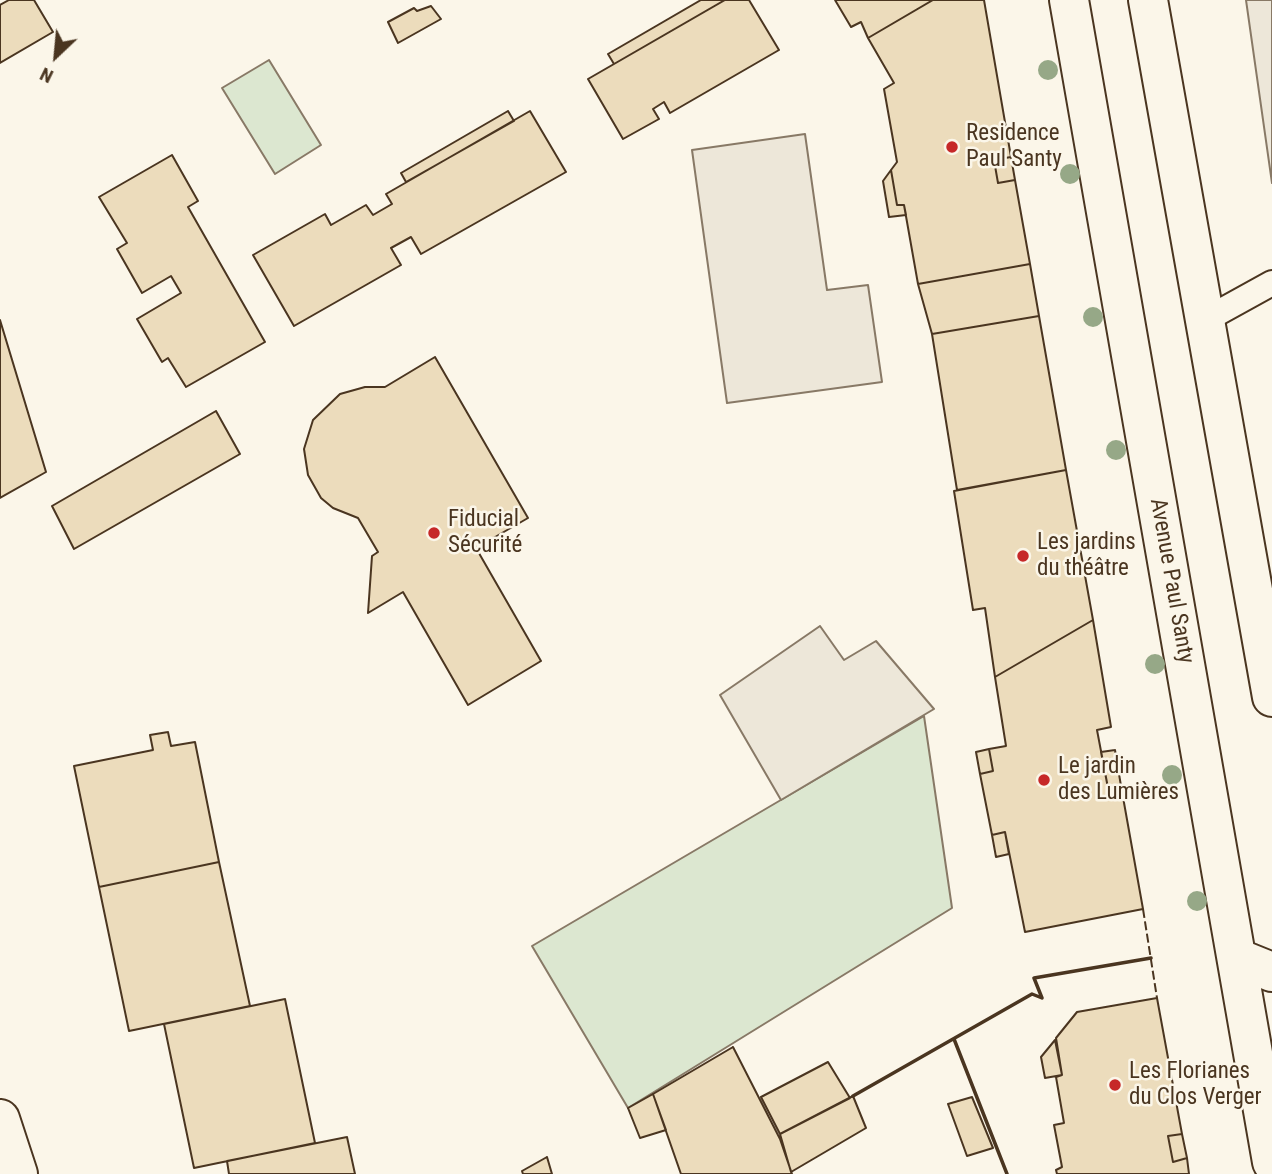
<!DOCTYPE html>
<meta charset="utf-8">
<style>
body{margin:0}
#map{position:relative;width:1272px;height:1174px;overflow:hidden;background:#fbf6e9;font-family:"Roboto Condensed",sans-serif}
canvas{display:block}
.north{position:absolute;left:21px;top:21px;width:70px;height:70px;-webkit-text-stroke:5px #fbf6e9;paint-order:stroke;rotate:206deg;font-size:19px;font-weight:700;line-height:28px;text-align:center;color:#4a3520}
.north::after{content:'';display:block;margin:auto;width:24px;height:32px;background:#4a3520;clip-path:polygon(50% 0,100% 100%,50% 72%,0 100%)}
</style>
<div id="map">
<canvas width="1272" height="1174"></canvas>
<div class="north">N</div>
</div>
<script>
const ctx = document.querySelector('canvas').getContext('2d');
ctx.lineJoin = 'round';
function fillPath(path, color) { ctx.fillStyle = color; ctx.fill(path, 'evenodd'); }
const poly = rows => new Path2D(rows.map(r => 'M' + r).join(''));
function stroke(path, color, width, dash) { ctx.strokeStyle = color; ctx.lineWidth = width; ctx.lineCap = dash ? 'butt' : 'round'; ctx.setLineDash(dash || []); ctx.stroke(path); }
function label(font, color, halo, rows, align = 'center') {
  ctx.font = font + ' "Roboto Condensed",sans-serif'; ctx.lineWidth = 5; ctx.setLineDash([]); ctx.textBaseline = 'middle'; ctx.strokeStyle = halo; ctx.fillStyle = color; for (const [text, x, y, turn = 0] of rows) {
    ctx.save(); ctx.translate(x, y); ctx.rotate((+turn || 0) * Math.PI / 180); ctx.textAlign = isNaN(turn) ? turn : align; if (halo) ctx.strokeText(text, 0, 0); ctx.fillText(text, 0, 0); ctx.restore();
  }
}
const green = poly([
 [269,60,321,145,275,174,222,88,269,60],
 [924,716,952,908,628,1108,532,946,924,716]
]);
fillPath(green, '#dce7d0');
stroke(green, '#887966', 2);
const parking = poly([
 [1246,0,1272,0,1272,183,1246,0],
 [805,134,827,290,868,285,882,382,727,403,692,150,805,134],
 [820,626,844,660,876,641,934,709,781,800,720,695,820,626]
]);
fillPath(parking, '#ede7d9');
stroke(parking, '#887966', 2);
const building = poly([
 [9,0,34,0,53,32,0,63,0,5,9,0],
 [701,0,725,0,614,64,608,54,701,0],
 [725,0,749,0,779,50,670,113,664,102,653,109,659,119,623,139,588,79,725,0],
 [835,0,933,0,868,38,861,22,851,27,835,0],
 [933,0,984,0,1011,157,994,160,998,183,1015,180,1030,264,918,284,904,205,897,205,891,170,897,162,884,89,894,83,868,38,933,0],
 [431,6,441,19,398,43,388,22,414,8,417,11,431,6],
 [508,111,514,121,406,182,401,173,508,111],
 [530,111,566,172,421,254,411,237,391,248,401,265,294,326,253,255,325,214,331,225,366,205,373,215,392,204,386,194,530,111],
 [172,155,198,201,188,207,265,342,186,387,168,358,162,362,137,319,181,293,171,276,142,293,117,249,127,243,99,197,172,155],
 [1011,157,1015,180,998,183,994,160,1011,157],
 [891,170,897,205,904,205,906,215,889,217,883,181,891,170],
 [1030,264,1039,316,932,334,918,284,1030,264],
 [1039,316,1066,470,957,490,932,334,1039,316],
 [0,320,46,472,0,498,0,320],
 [435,357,528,518,476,548,541,661,468,705,403,592,368,613,372,556,378,552,358,518,333,508,321,498,308,475,304,449,313,420,340,394,365,387,385,387,435,357],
 [216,411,240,454,74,549,52,506,216,411],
 [1066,470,1093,620,995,677,985,608,973,610,954,491,1066,470],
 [1093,620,1111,727,1097,730,1108,788,1121,786,1143,909,1025,932,1005,832,992,835,980,774,993,771,989,749,1006,746,995,677,1093,620],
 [168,732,171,746,195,742,219,862,99,887,74,766,153,750,150,735,168,732],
 [989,749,993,771,980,774,976,752,989,749],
 [1115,750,1121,786,1108,788,1101,752,1115,750],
 [1005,832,1009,854,996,857,992,835,1005,832],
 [219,862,250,1006,129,1031,99,887,219,862],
 [1157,998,1182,1134,1168,1136,1173,1162,1187,1158,1189,1174,1057,1174,1056,1170,1062,1167,1054,1125,1064,1123,1056,1077,1062,1075,1056,1038,1077,1012,1157,998],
 [285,999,315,1143,194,1168,164,1024,285,999],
 [1055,1040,1062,1075,1045,1078,1041,1057,1055,1040],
 [733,1047,780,1139,792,1174,681,1174,653,1094,733,1047],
 [828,1062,850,1098,780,1134,761,1097,828,1062],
 [653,1094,666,1130,640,1138,628,1108,653,1094],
 [853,1096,866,1128,791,1172,780,1134,853,1096],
 [972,1097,993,1148,967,1156,948,1104,972,1097],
 [1182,1134,1187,1158,1173,1162,1168,1136,1182,1134],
 [347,1137,355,1174,229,1174,227,1161,347,1137],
 [547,1157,552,1174,523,1174,522,1171,547,1157]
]);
fillPath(building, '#ecdcbc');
stroke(building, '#4a3520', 2);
const service = poly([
 [1205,320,1272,283]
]);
const tertiary = poly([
 [0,1119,18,1174]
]);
const secondary = poly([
 [1069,0,1272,1162],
 [1148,0,1272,697],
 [1237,958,1272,972]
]);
stroke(service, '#4a3520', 28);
stroke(tertiary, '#4a3520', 42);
stroke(secondary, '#4a3520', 42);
stroke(service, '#fbf6e9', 24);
stroke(tertiary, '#fbf6e9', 38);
stroke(secondary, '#fbf6e9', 38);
stroke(poly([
 [1143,909,1157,998]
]), '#4a3520', 2, [9, 3.5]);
stroke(poly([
 [954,1039,1007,1174],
 [853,1096,1032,994,1042,998,1034,978,1151,958]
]), '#4a3520', 3.5);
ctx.fillStyle = '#96a887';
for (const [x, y] of [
 [1048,70],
 [1070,174],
 [1093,317],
 [1116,450],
 [1155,664],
 [1172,775],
 [1197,901]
]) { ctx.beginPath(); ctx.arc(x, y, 10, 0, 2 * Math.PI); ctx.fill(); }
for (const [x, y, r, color] of [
 [952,147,7,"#c62828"],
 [434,533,7,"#c62828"],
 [1023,556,7,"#c62828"],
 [1044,780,7,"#c62828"],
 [1115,1085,7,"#c62828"]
]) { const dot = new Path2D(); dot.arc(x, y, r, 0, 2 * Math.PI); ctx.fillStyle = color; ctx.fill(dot); stroke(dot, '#fbf6e9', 2.5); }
label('23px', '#4a3520', '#fbf6e9', [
 ["Residence",966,134],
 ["Paul Santy",966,160],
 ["Fiducial",448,520],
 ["Sécurité",448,546],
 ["Les jardins",1037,543],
 ["du théâtre",1037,569],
 ["Le jardin",1058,767],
 ["des Lumières",1058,793],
 ["Les Florianes",1129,1072],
 ["du Clos Verger",1129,1098]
], 'left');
label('23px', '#4a3520', '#fbf6e9', [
 ["Avenue Paul Santy",1171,581,80]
]);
</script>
